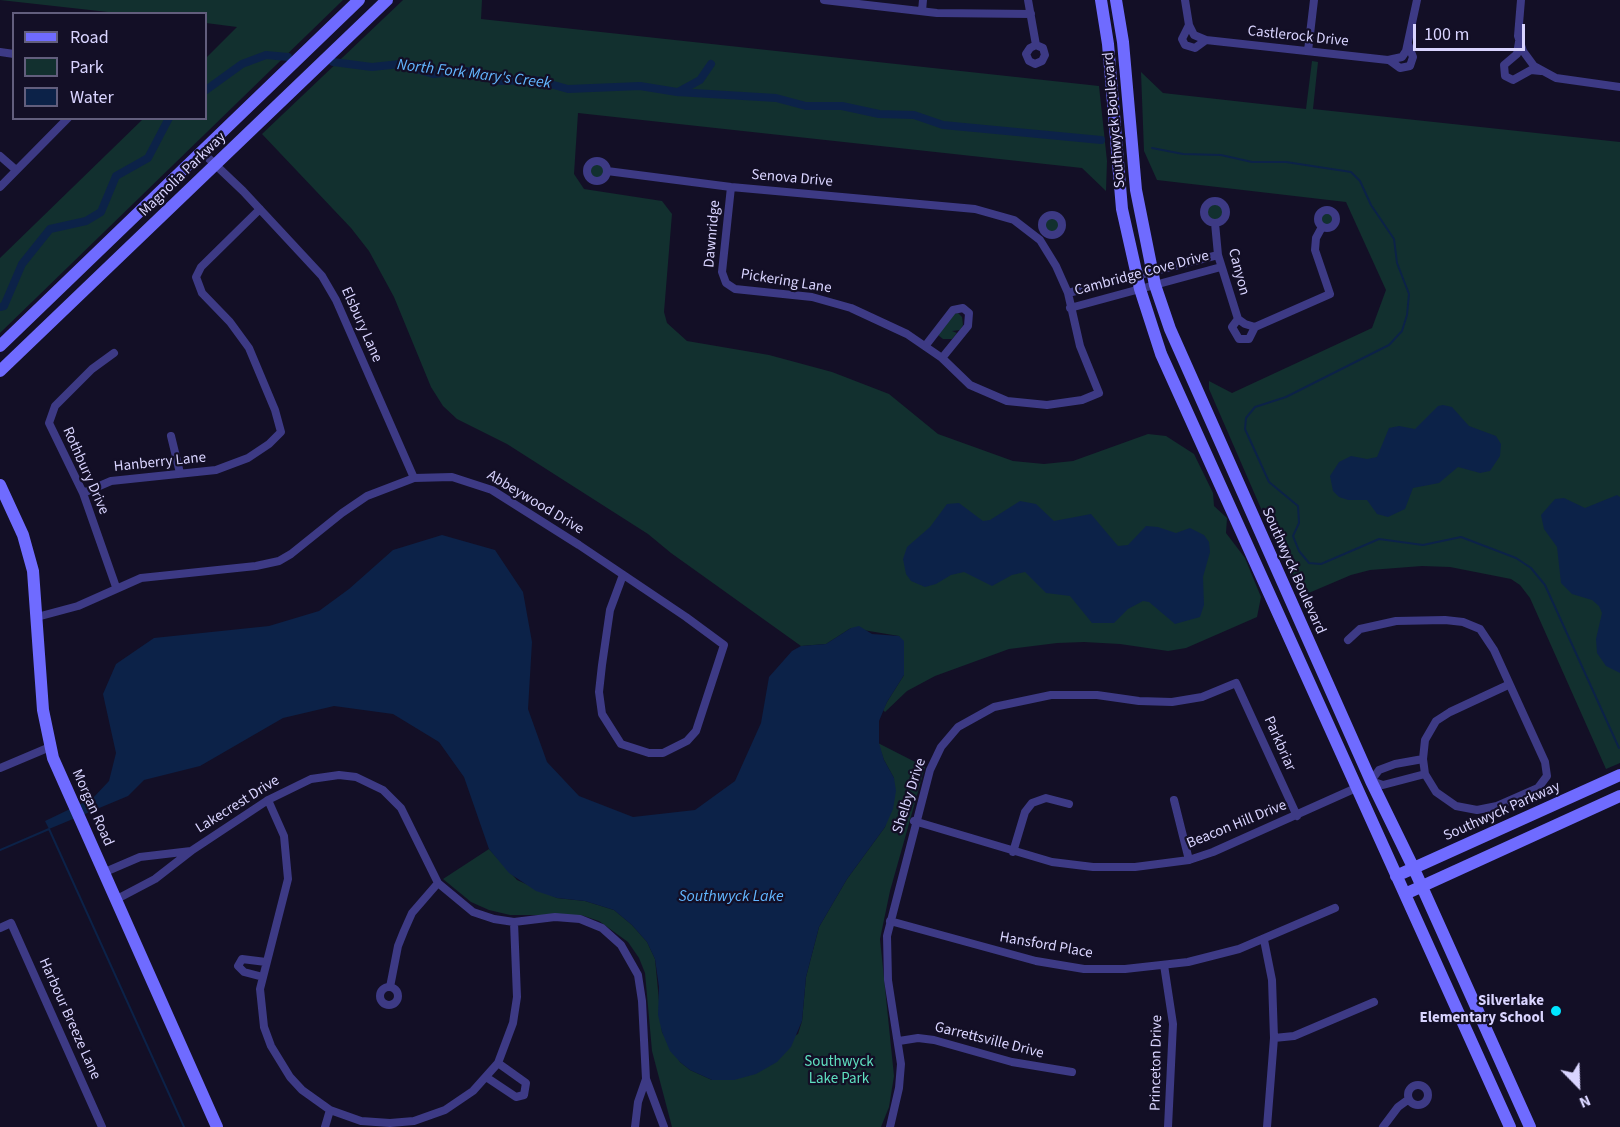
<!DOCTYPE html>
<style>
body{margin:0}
#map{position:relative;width:1620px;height:1127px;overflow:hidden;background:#130f26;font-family:"Source Sans 3",sans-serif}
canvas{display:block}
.legend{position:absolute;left:12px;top:12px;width:195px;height:108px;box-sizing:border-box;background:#130f26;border:2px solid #625e7d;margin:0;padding:8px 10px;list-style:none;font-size:18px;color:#d9d4ff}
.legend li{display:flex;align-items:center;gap:12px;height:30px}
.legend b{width:30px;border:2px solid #625e7d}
.north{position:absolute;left:1548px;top:1055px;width:60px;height:60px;-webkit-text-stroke:4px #130f26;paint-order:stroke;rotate:157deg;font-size:16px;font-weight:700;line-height:24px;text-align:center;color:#d9d4ff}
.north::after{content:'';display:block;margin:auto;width:21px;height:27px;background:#d9d4ff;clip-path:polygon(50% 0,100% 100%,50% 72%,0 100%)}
.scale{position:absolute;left:1413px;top:24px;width:112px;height:27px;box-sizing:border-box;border:3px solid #d9d4ff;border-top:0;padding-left:8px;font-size:18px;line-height:21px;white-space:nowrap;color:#d9d4ff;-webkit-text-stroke:4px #130f26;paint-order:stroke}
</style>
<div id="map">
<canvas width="1620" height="1127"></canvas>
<ul class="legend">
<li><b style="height:8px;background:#6f6bff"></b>Road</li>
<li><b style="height:16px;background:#12302f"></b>Park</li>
<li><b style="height:16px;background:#0c2248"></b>Water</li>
</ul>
<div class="north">N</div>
<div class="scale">100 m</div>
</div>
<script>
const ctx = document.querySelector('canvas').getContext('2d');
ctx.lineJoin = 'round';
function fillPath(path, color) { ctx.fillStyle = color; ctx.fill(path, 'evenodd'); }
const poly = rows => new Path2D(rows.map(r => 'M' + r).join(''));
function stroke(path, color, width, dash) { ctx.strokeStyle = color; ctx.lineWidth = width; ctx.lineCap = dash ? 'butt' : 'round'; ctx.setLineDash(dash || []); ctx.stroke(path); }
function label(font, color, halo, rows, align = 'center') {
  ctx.font = font + ' "Source Sans 3",sans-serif'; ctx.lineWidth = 4.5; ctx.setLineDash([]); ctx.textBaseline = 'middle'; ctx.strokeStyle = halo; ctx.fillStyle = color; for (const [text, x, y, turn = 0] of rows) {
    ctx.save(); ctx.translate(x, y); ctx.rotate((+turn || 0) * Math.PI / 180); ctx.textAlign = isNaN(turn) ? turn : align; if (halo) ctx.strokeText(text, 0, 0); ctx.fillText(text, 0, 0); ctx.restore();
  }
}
fillPath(poly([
 [0,0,343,0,0,333,0,258,143,119,206,118,206,58,237,27,206,23,206,14,117,13],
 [403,0,482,0,481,19,1099,86,1107,161,1106,191,1082,168,578,113,574,174,584,189,662,201,672,214,664,312,667,323,687,341,769,355,832,372,889,394,938,434,1013,461,1044,464,1073,461,1148,434,1166,436,1194,454,1213,493,1214,506,1227,518,1226,533,1245,558,1261,597,1257,617,1186,648,1168,651,1120,644,1084,642,1057,643,1009,649,935,676,907,691,885,712,883,710,887,702,904,675,904,646,899,636,851,628,826,644,801,646,671,553,648,534,507,444,457,419,443,406,431,387,394,297,369,251,351,228,262,134],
 [1312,61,1318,62,1313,109,1620,142,1620,763,1606,769,1530,598,1520,585,1511,579,1450,567,1422,566,1370,570,1351,575,1304,595,1296,589,1209,389,1209,381,1232,393,1372,328,1386,290,1346,202,1157,180,1144,151,1141,72,1163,93,1306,109],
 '589 170a9 9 0 1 1 18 0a9 9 0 1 1-18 0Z',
 '1206 211a9 9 0 1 1 18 0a9 9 0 1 1-18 0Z',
 '1316 217a9 9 0 1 1 18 0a9 9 0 1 1-18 0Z',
 '1043 225a9 9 0 1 1 18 0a9 9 0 1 1-18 0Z',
 [958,313,962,317,963,325,960,330,952,331,957,333,952,339,943,339,938,335,949,315],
 [878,743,925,767,890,891,880,939,894,1076,889,1107,881,1127,672,1127,652,1051,645,973,639,958,628,942,599,921,581,915,510,915,489,910,471,902,443,879,489,849,517,880,557,898,585,901,614,910,632,925,647,942,655,959,662,1032,680,1062,690,1070,712,1080,798,1034,802,1021,806,977,819,927,847,879,885,827,894,778,884,760]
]), '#12302f');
fillPath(poly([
 [1443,405,1452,407,1469,426,1496,436,1501,444,1500,456,1490,471,1480,473,1458,467,1439,483,1413,488,1405,509,1388,517,1377,514,1367,500,1348,500,1339,497,1333,491,1330,476,1339,462,1351,456,1367,459,1377,457,1389,428,1399,426,1415,429,1438,406],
 [1617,495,1620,497,1620,673,1606,666,1597,653,1596,639,1602,613,1599,606,1592,600,1572,594,1561,583,1557,547,1544,529,1541,515,1555,499,1564,498,1585,508],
 [1020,501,1036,504,1054,521,1091,514,1118,546,1128,545,1146,526,1158,527,1176,533,1190,528,1204,535,1209,542,1210,552,1203,577,1204,605,1200,617,1175,624,1149,602,1143,601,1128,609,1114,623,1092,623,1070,596,1046,593,1025,572,1012,575,992,586,964,572,951,575,936,584,925,587,911,581,906,574,903,559,907,547,930,527,947,504,959,503,983,521,990,520],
 [442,535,495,550,523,592,532,642,528,709,547,762,579,796,633,817,695,810,735,781,761,723,769,677,792,651,801,646,826,644,851,628,859,626,872,634,899,636,904,641,904,675,887,702,879,721,879,743,884,760,894,778,896,791,893,809,885,827,847,879,819,927,806,977,802,1021,791,1047,777,1062,756,1074,734,1080,712,1080,690,1070,680,1062,670,1051,662,1032,658,1015,659,987,655,959,647,942,632,925,614,910,585,901,557,898,536,891,509,873,489,849,464,777,439,742,393,714,334,706,283,718,200,766,144,780,128,796,49,829,45,821,93,798,109,781,116,753,103,694,116,664,154,638,269,626,319,611,349,589,393,550]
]), '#0c2248');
stroke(poly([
 [1152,148,1183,154,1221,155,1252,162,1286,162,1351,172,1360,181,1371,205,1394,239,1397,263,1409,294,1407,315,1402,331,1389,345,1286,397,1255,407,1246,418,1245,429,1269,482,1298,506,1299,523,1293,536,1299,551,1309,563,1321,564,1379,539,1423,545,1461,537,1516,558,1531,568,1545,585,1619,748],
 [0,850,49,829,184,1127]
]), '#0c2248', 2);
stroke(poly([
 [333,62,372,67,400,64,433,74,468,71,500,81,536,80,568,89,640,86,677,92,776,98,806,106,842,106,879,114,914,115,943,125,1101,140],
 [206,90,242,64,266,55,288,57],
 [678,92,700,80,711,64],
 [0,307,4,306,22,264,50,229,86,221,101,212,116,176,148,158,169,118]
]), '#0c2248', 8);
stroke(poly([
 [824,0,937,13,1031,14],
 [1028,0,1036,45,1043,48,1045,55,1042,61,1035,64,1029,61,1026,54,1030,48,1036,45],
 [1185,0,1189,25,1194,35,1206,40,1388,60,1402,57,1406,51,1417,0],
 [1521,0,1518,36,1523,51,1534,66,1556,78,1620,87],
 [922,11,923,0],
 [1189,25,1182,39,1185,45,1195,48,1206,40],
 [1519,42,1517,54,1504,65,1505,76,1513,80,1531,70,1541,71],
 [1308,51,1314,0],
 [0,52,14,54],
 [1389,60,1400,68,1410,66,1413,57,1408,44],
 [203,153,243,191,322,276,336,300,414,478],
 [0,156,16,170],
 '587 171a10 10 0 1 1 20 0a10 10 0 1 1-20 0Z',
 [607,171,731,187,975,209,1014,220,1040,240,1056,266,1068,293,1080,346,1099,393,1082,400,1047,405,1007,401,970,385,942,358,907,334,851,308,812,297,735,289,726,283,722,272,731,187],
 [0,187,68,118],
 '1204 212a11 11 0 1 1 22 0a11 11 0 1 1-22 0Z',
 '1318 219a9 9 0 1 1 18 0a9 9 0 1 1-18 0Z',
 '1042 225a10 10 0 1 1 20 0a10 10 0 1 1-20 0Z',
 [1215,223,1218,255,1238,319,1245,324,1255,327,1330,294,1315,250,1316,238,1322,227],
 [1068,293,1218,255],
 [1070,308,1221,267],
 [1238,319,1232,327,1239,339,1249,339,1255,327],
 [926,345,953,310,963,308,969,313,968,326,942,358],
 [114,353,92,369,55,406,49,423,83,493,116,587],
 [171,436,180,473],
 [83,493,111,481,216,470,248,458,269,444,281,432,275,410,249,348,230,322,202,293,196,277,201,267,260,209],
 [37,617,78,606,141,578,256,566,279,561,291,554,342,513,367,496,414,478,452,477,492,490,579,545,686,617,724,645,696,731,687,741,663,753,649,753,621,744,602,714,599,692,602,665,610,610,623,575],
 [1348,640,1360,629,1396,621,1445,620,1463,622,1480,629,1494,650,1545,762,1547,776,1538,788,1497,806,1477,810,1456,806,1436,792,1425,774,1423,759,1425,740,1436,721,1450,712,1508,685],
 [1423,759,1395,764,1379,770,1371,781,1383,785,1425,774],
 [0,768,50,747],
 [268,800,284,836,288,879,260,989,264,1027,271,1046,290,1077,302,1090,330,1110,361,1121,390,1123,414,1121,445,1110,473,1091,498,1063,513,1023,517,997,514,922],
 [1174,800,1189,860],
 [914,821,1052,862,1093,867,1135,867,1189,860,1213,852,1356,788],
 [1013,852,1025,812,1032,803,1046,798,1069,804],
 [105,872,140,857,191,851],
 [117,899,155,879,191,851,268,800,311,779,339,775,356,777,383,790,401,808,438,883,473,912,494,919,514,922,555,917,580,919,602,928,621,945,638,975,642,1001,646,1079,664,1127],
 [890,921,1036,961,1084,969,1125,969,1188,962,1239,949,1335,908],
 [0,928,11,923,102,1127],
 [1264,940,1272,980,1274,1038,1267,1127],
 [1164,965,1173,1024,1168,1127],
 [263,977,244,972,238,966,242,959,266,962],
 [390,987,398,946,404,931,412,913,438,883],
 '380 996a9 9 0 1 1 18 0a9 9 0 1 1-18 0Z',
 [1274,1038,1294,1036,1374,1002],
 [899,1041,918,1038,934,1040,1012,1062,1072,1072],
 [486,1077,516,1097,524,1095,526,1083,498,1063],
 '1408 1095a10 10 0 1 1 20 0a10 10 0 1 1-20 0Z',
 [325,1127,330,1110],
 [635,1127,638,1102,646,1079],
 [890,1127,899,1088,901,1064,888,980,887,936,930,770,941,747,958,727,994,707,1051,695,1097,695,1139,701,1172,702,1202,697,1236,683,1297,816],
 [1383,1127,1398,1107,1409,1099]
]), '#3d3a85', 8);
stroke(poly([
 [1101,0,1108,44,1122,209,1140,289,1161,354,1510,1127],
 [1116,0,1123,42,1136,190,1155,285,1170,329,1371,781,1414,869,1530,1127],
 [0,346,359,0],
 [0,371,387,0],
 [0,485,23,535,33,571,43,710,53,758,217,1127],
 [1396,876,1620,775],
 [1405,894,1620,796]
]), '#6f6bff', 12);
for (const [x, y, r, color] of [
 [1556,1011,6,"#00e5ff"]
]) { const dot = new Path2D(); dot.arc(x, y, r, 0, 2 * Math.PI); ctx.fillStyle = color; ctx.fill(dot); stroke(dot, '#130f26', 2); }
label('15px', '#d9d4ff', '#130f26', [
 ["Castlerock Drive",1298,37,6],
 ["Southwyck Boulevard",1115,120,-95],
 ["Magnolia Parkway",183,175,-44],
 ["Senova Drive",792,179,5],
 ["Dawnridge",713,234,-85],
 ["Canyon",1238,272,75],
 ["Cambridge Cove Drive",1142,274,-15],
 ["Pickering Lane",786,282,9],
 ["Elsbury Lane",361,325,66],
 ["Hanberry Lane",160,463,-6],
 ["Rothbury Drive",85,471,66],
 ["Abbeywood Drive",535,503,31],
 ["Southwyck Boulevard",1293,571,66],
 ["Parkbriar",1279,744,66],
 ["Shelby Drive",910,796,-72],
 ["Lakecrest Drive",238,805,-32],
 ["Morgan Road",92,808,66],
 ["Southwyck Parkway",1502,812,-24],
 ["Beacon Hill Drive",1237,825,-22],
 ["Hansford Place",1046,946,10],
 ["Harbour Breeze Lane",69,1019,66],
 ["Garrettsville Drive",989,1041,14],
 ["Princeton Drive",1157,1063,-89]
]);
label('bold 15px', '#d9d4ff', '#130f26', [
 ["Silverlake",1544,1002],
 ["Elementary School",1544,1019]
], 'right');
label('15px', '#5fe0c0', '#130f26', [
 ["Southwyck",839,1063],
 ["Lake Park",839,1080]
]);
label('italic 16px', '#62b6ff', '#130f26', [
 ["North Fork Mary's Creek",474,75,7],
 ["Southwyck Lake",731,897]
]);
</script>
